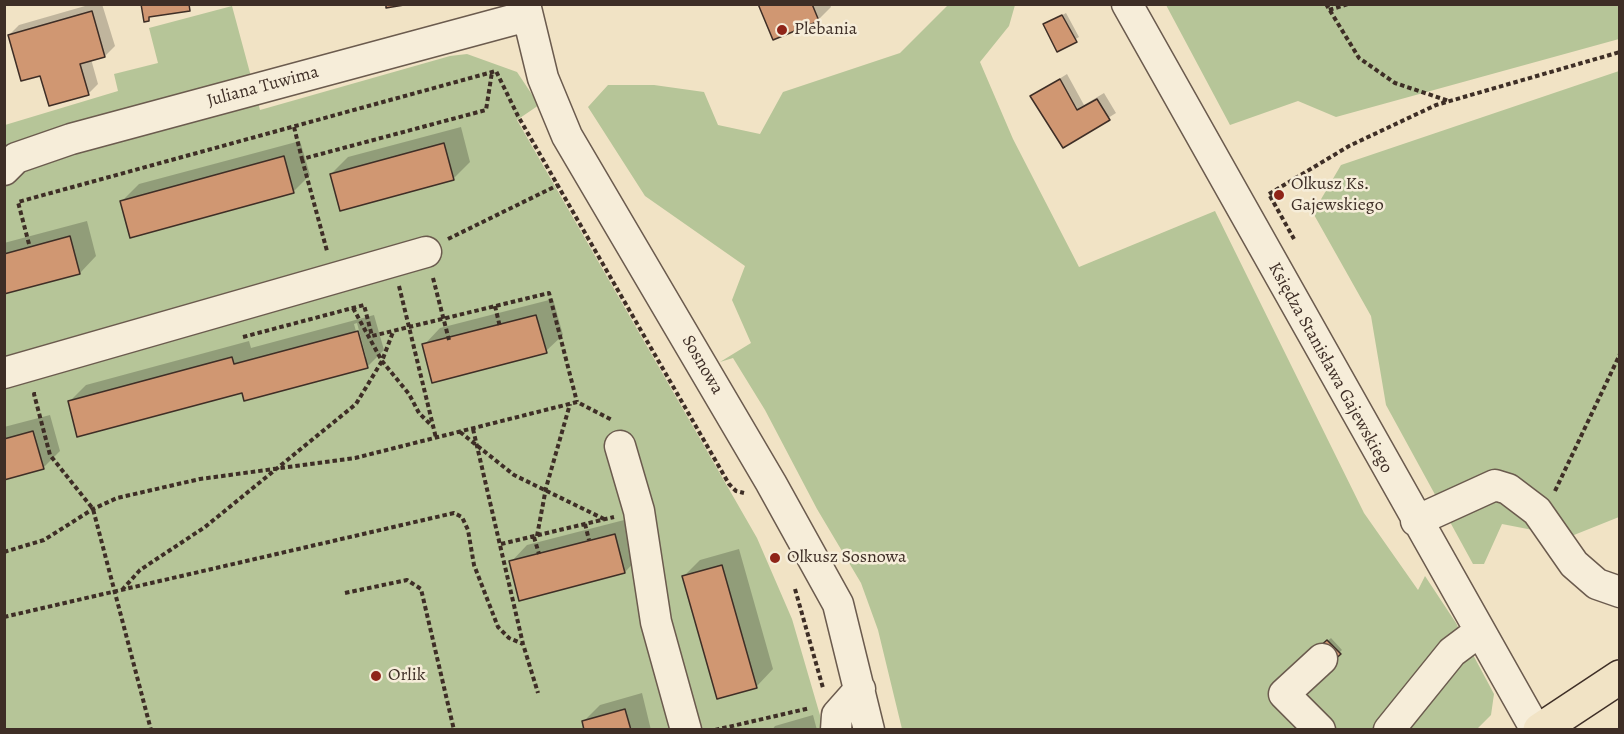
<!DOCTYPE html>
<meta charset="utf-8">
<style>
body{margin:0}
#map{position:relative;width:1624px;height:734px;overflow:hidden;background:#f1e3c5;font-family:Alegreya,serif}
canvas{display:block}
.frame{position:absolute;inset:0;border:6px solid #3e2e26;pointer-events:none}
</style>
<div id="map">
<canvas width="1624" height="734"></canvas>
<div class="frame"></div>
</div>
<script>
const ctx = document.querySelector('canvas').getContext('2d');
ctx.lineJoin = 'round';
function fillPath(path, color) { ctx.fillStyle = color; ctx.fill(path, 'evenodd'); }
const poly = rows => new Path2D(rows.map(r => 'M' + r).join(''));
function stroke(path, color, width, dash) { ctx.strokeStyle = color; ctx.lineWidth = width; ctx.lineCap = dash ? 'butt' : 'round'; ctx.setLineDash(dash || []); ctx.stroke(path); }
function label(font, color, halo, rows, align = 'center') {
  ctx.font = font + ' Alegreya,serif'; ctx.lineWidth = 5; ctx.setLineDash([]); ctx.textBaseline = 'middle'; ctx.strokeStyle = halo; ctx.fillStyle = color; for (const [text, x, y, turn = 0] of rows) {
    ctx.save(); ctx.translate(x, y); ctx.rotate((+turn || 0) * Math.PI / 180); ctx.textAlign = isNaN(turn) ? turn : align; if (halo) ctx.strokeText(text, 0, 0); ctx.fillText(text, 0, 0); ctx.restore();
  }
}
fillPath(poly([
 [948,5,1015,5,1009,26,980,62,1013,139,1079,267,1215,211,1364,513,1418,590,1425,576,1456,623,1494,694,1491,715,1476,730,902,729,878,630,861,583,817,509,765,410,733,358,720,362,751,343,732,300,745,266,645,196,588,107,608,85,654,85,704,92,718,125,760,134,783,92,900,53],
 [1166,5,1619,5,1619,39,1336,117,1298,101,1230,125],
 [232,6,260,110,450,56,467,54,517,72,539,105,517,120,757,538,792,619,824,729,5,730,5,125,118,91,114,74,158,63,149,28],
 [1619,71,1619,517,1569,537,1502,524,1484,564,1473,564,1386,405,1371,316,1313,213,1341,165]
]), '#b6c598');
fillPath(poly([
 [92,4,102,4,115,46,105,56,91,59,98,84,88,94,41,74,9,35,19,25],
 [760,4,830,4,831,7,818,20],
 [1066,13,1079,37,1058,50,1044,25],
 [1067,74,1084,105,1104,93,1116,113,1063,146,1032,96],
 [461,127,470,162,453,179,331,174,348,157],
 [300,141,310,175,293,192,122,201,139,184],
 [87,221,96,256,80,273,4,293,4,243],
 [553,299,563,335,546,351,424,345,440,328],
 [374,315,384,350,367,367,243,391,69,402,86,385,249,341,251,348],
 [357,323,366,357,363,357,354,324],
 [50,415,60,451,43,468,4,478,4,427],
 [632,518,641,555,625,572,511,562,527,545],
 [739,549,773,669,757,686,718,697,684,576,700,560],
 [1331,638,1342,650,1332,659,1321,647],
 [642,693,651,730,586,730,583,722,600,705],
 [813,715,817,730,772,730,775,726]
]), '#0003');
const building = poly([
 [141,4,189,4,190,11,149,17,149,21,144,22,141,4],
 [386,4,410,4,386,8,386,4],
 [758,4,812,4,819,21,773,40,758,4],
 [92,11,105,57,80,64,89,95,49,106,40,76,21,81,8,35,92,11],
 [1062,15,1077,42,1057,52,1043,24,1062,15],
 [1060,79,1077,110,1097,99,1110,120,1063,148,1030,96,1060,79],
 [444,143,454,180,340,211,330,174,444,143],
 [284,156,294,193,130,238,120,201,284,156],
 [70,236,80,274,4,294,4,254,70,236],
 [536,315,547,353,432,383,422,344,536,315],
 [358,331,368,368,244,401,242,393,77,437,68,401,232,357,234,364,358,331],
 [33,431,44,469,4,480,4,439,33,431],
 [615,534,625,573,519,601,509,561,615,534],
 [722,565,757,688,717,699,682,576,722,565],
 [1327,640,1341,654,1332,662,1319,647,1327,640],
 [625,709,631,730,584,730,582,721,625,709]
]);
fillPath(building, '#d09772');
stroke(building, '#3e2e26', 1.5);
const minor = poly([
 [525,4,543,78,567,136,771,483,838,604,869,730],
 [1127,4,1536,730],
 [4,170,16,158,71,139,527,16],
 [4,373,426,252],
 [620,446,639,511,656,622,686,730],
 [1416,521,1495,485,1508,489,1537,511,1574,564,1597,584,1620,592],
 [836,730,837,715,860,689],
 [1320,730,1284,694,1322,659],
 [1389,730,1452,652,1480,631]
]);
const major = poly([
 [1540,730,1620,677]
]);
stroke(minor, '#6b5b4e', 33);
stroke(major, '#3e2e26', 36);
stroke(poly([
 [1326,4,1359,58,1395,83,1449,101],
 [1329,10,1348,4],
 [294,127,302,159,486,110,492,72],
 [302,159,327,251],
 [1269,194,1349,146,1436,105,1620,52],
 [1270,196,1294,239],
 [448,239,558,185],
 [29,244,18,202,496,71,518,116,729,484,736,491,744,493],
 [433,278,449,340],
 [399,286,436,438],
 [495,306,500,327],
 [353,308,382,361,409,394,419,413,432,426],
 [243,337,364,305,372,336,549,293,577,402],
 [36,394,34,394,50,455,93,509,151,730],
 [473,429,523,644,538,693],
 [460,432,514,475,604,519],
 [1555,491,1620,354],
 [585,524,589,540],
 [537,536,546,488,570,404],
 [534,537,539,554],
 [501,544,614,517],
 [4,552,44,540,93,509,117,498,200,479,355,458,577,402,612,420],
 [795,589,823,688],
 [122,590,140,570,205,527,356,404,382,361,393,332],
 [345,593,407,580,421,589,454,730],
 [4,617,454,513,462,517,468,530,474,565,498,627,509,638,523,644],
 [715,730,810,708]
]), '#3e2e26', 4, [4.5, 3]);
stroke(minor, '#f6edd9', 30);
stroke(major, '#f1e3c5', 33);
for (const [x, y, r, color] of [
 [782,30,6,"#8f2418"],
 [1279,195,6,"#8f2418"],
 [775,558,6,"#8f2418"],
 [376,676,6,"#8f2418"]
]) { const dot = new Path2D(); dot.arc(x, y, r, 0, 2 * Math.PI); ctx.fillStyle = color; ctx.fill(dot); stroke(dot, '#f6edd9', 2); }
label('18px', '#3e2e26', '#f6edd9', [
 ["Plebania",794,30],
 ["Olkusz Ks.",1291,185],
 ["Gajewskiego",1291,206],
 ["Olkusz Sosnowa",787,558],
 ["Orlik",388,676]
], 'left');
label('18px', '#3e2e26', '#f6edd9', [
 ["Juliana Tuwima",263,87,-15],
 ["Sosnowa",702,365,60],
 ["Księdza Stanisława Gajewskiego",1330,368,61]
]);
</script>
